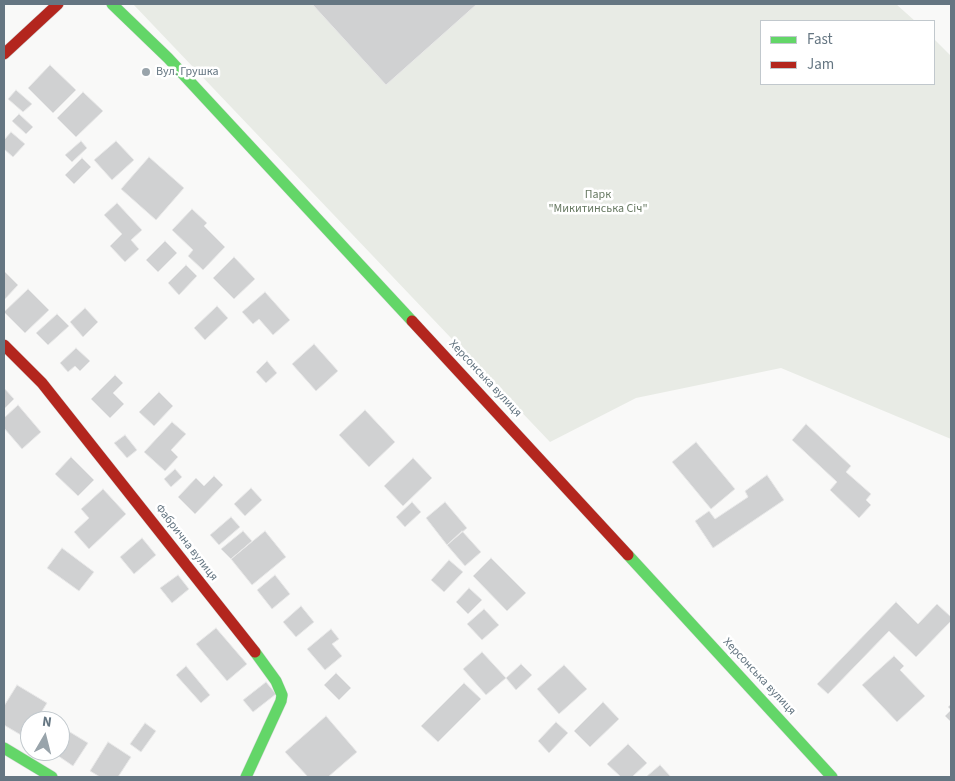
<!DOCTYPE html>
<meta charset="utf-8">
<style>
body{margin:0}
#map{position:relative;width:955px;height:781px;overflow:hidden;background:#f9f9f8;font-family:"Source Sans 3",sans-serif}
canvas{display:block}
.frame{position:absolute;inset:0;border:5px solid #657682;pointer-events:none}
.legend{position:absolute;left:760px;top:20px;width:175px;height:65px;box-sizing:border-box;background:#fff;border:1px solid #c1c8cd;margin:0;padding:6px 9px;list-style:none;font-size:15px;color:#657682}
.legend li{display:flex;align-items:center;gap:10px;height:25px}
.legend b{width:25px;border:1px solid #c1c8cd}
.north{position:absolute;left:20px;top:711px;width:50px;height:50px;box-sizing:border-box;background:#fff;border:1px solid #c1c8cd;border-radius:50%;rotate:8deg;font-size:14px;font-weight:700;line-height:20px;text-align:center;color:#657682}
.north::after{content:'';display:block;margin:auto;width:18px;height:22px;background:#99a4ab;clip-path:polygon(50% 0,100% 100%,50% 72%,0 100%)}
</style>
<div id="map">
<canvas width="955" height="781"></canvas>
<div class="frame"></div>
<ul class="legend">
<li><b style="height:6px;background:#63d668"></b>Fast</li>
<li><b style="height:6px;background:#b3261e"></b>Jam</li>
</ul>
<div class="north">N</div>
</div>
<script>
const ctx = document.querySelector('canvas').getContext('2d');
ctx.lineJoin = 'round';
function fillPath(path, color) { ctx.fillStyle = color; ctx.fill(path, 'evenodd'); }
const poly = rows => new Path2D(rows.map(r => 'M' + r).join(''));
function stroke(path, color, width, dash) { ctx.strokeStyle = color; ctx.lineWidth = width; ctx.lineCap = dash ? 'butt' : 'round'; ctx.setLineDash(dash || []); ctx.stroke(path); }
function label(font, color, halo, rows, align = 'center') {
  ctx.font = font + ' "Source Sans 3",sans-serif'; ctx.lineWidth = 5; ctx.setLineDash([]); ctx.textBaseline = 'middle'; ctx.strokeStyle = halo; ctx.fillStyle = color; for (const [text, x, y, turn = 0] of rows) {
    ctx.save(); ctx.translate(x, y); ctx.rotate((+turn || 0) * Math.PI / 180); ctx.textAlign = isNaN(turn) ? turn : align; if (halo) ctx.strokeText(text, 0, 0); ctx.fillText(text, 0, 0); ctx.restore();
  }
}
fillPath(poly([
 [133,4,896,4,915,21,761,21,761,84,934,84,934,39,951,56,951,439,781,368,636,398,550,442]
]), '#e8ebe5');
const building = poly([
 [312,4,477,4,386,85,312,4],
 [50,65,76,90,53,113,28,88,50,65],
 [16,90,32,104,23,112,8,99,16,90],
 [83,92,103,111,76,137,57,118,83,92],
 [19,114,33,127,26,134,12,121,19,114],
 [11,132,25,144,13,157,4,149,4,140,11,132],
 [81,141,87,148,72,162,65,155,81,141],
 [116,141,134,160,112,180,94,160,116,141],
 [149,157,184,188,156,220,121,189,149,157],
 [82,158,91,167,74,184,65,175,82,158],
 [117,203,142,230,131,240,139,249,125,262,110,246,122,234,104,215,117,203],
 [192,209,207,223,204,226,225,247,203,270,188,256,193,250,172,230,192,209],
 [165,241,177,253,158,272,146,260,165,241],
 [234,257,255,279,234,299,213,278,234,257],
 [186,265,197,276,179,295,168,283,186,265],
 [4,271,18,285,4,300,4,271],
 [28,289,49,310,25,333,4,312,28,289],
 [265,292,290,320,273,335,259,319,253,324,242,312,265,292],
 [217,306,228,318,205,340,194,328,217,306],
 [85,308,98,322,83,337,70,322,85,308],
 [57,314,69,326,48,345,36,333,57,314],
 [314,344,338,371,316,391,292,364,314,344],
 [76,348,90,361,80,371,75,366,68,372,60,363,76,348],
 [267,361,277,373,266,383,256,372,267,361],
 [115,375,123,383,113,393,124,404,110,418,91,399,115,375],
 [4,388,14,399,4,409,4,388],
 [159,392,173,406,154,426,139,412,159,392],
 [18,405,41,432,22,449,4,428,4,418,18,405],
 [365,410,395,442,369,467,339,435,365,410],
 [172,422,186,434,171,450,178,457,165,471,144,452,172,422],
 [806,424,851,466,846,472,871,494,866,500,871,505,859,518,830,490,837,482,792,440,806,424],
 [125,435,137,450,127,458,114,443,125,435],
 [696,442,735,489,711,509,672,462,696,442],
 [71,457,94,480,78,496,55,474,71,457],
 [413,458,432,478,403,506,384,486,413,458],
 [175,469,182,477,171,487,164,479,175,469],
 [767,475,784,500,713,548,695,521,709,511,715,519,748,497,745,491,767,475],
 [214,476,223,485,195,514,178,497,196,478,204,486,214,476],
 [251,488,262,500,245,516,234,504,251,488],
 [103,489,126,514,89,549,74,532,89,518,81,509,103,489],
 [412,502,421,512,405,527,396,517,412,502],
 [445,502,467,528,447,545,426,518,445,502],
 [231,517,240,527,219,545,210,535,231,517],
 [243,531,252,541,231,559,221,549,243,531],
 [265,531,286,557,252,585,231,559,265,531],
 [462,531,481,552,465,566,447,545,462,531],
 [142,538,156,555,134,574,120,557,142,538],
 [62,548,94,572,79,591,47,568,62,548],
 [491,558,526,593,507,611,473,576,491,558],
 [449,560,463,572,444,592,431,580,449,560],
 [178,575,189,589,172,603,160,588,178,575],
 [275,575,290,594,272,609,257,590,275,575],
 [469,588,482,600,468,614,456,602,469,588],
 [896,602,918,624,937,604,951,617,951,621,916,657,889,631,828,694,817,684,896,602],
 [301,606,314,622,296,637,283,622,301,606],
 [484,609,499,625,482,640,467,624,484,609],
 [216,628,247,664,227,681,196,644,216,628],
 [331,629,339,639,332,644,342,656,325,670,307,649,331,629],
 [482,652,506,678,486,695,463,669,482,652],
 [894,656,904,666,900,670,925,696,897,722,862,685,894,656],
 [521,664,532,675,516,690,506,678,521,664],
 [564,665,587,689,559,714,537,689,564,665],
 [186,666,210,695,201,703,176,675,186,666],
 [336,673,351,688,339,700,324,685,336,673],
 [266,682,276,694,253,712,243,700,266,682],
 [464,683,481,699,438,742,421,726,464,683],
 [17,685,47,703,36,721,30,721,30,732,26,738,4,725,4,706,17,685],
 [603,702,619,719,590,747,574,731,603,702],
 [951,704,951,722,945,716,951,710,948,707,951,704],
 [326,716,357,752,328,777,308,777,285,752,326,716],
 [556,722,568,733,549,753,538,741,556,722],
 [145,723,156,731,141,752,130,744,145,723],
 [65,729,88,743,73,766,51,751,60,751,60,737,65,729],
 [108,742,131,757,118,777,100,777,90,771,108,742],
 [628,744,647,763,632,777,621,777,607,764,628,744],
 [660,765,671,777,646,777,660,765]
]);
fillPath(building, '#d0d1d2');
stroke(building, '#e8e8e8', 1);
const fast = poly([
 [112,4,168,58,412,321],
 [628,555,832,777],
 [4,748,52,777],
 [246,777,281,701,282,695,276,681,255,652]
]);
const jam = poly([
 [4,54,58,4],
 [412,321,628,555],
 [4,345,42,383,255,652]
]);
stroke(fast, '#d5d6d7', 12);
stroke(jam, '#d5d6d7', 12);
stroke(fast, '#63d668', 11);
stroke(jam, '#b3261e', 11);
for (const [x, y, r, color] of [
 [146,72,5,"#99a4ab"]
]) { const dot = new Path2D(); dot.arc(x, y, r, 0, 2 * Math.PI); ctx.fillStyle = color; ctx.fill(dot); stroke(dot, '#fff', 2); }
label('12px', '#657682', '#fff', [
 ["Вул. Грушка",156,72]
], 'left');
label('12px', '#687a63', '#fff', [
 ["Парк",598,195],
 ["\"Микитинська Січ\"",598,209]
]);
label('12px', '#657682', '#fff', [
 ["Херсонська вулиця",485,379,47],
 ["Фабрична вулиця",186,543,52],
 ["Херсонська вулиця",759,677,47]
]);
</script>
